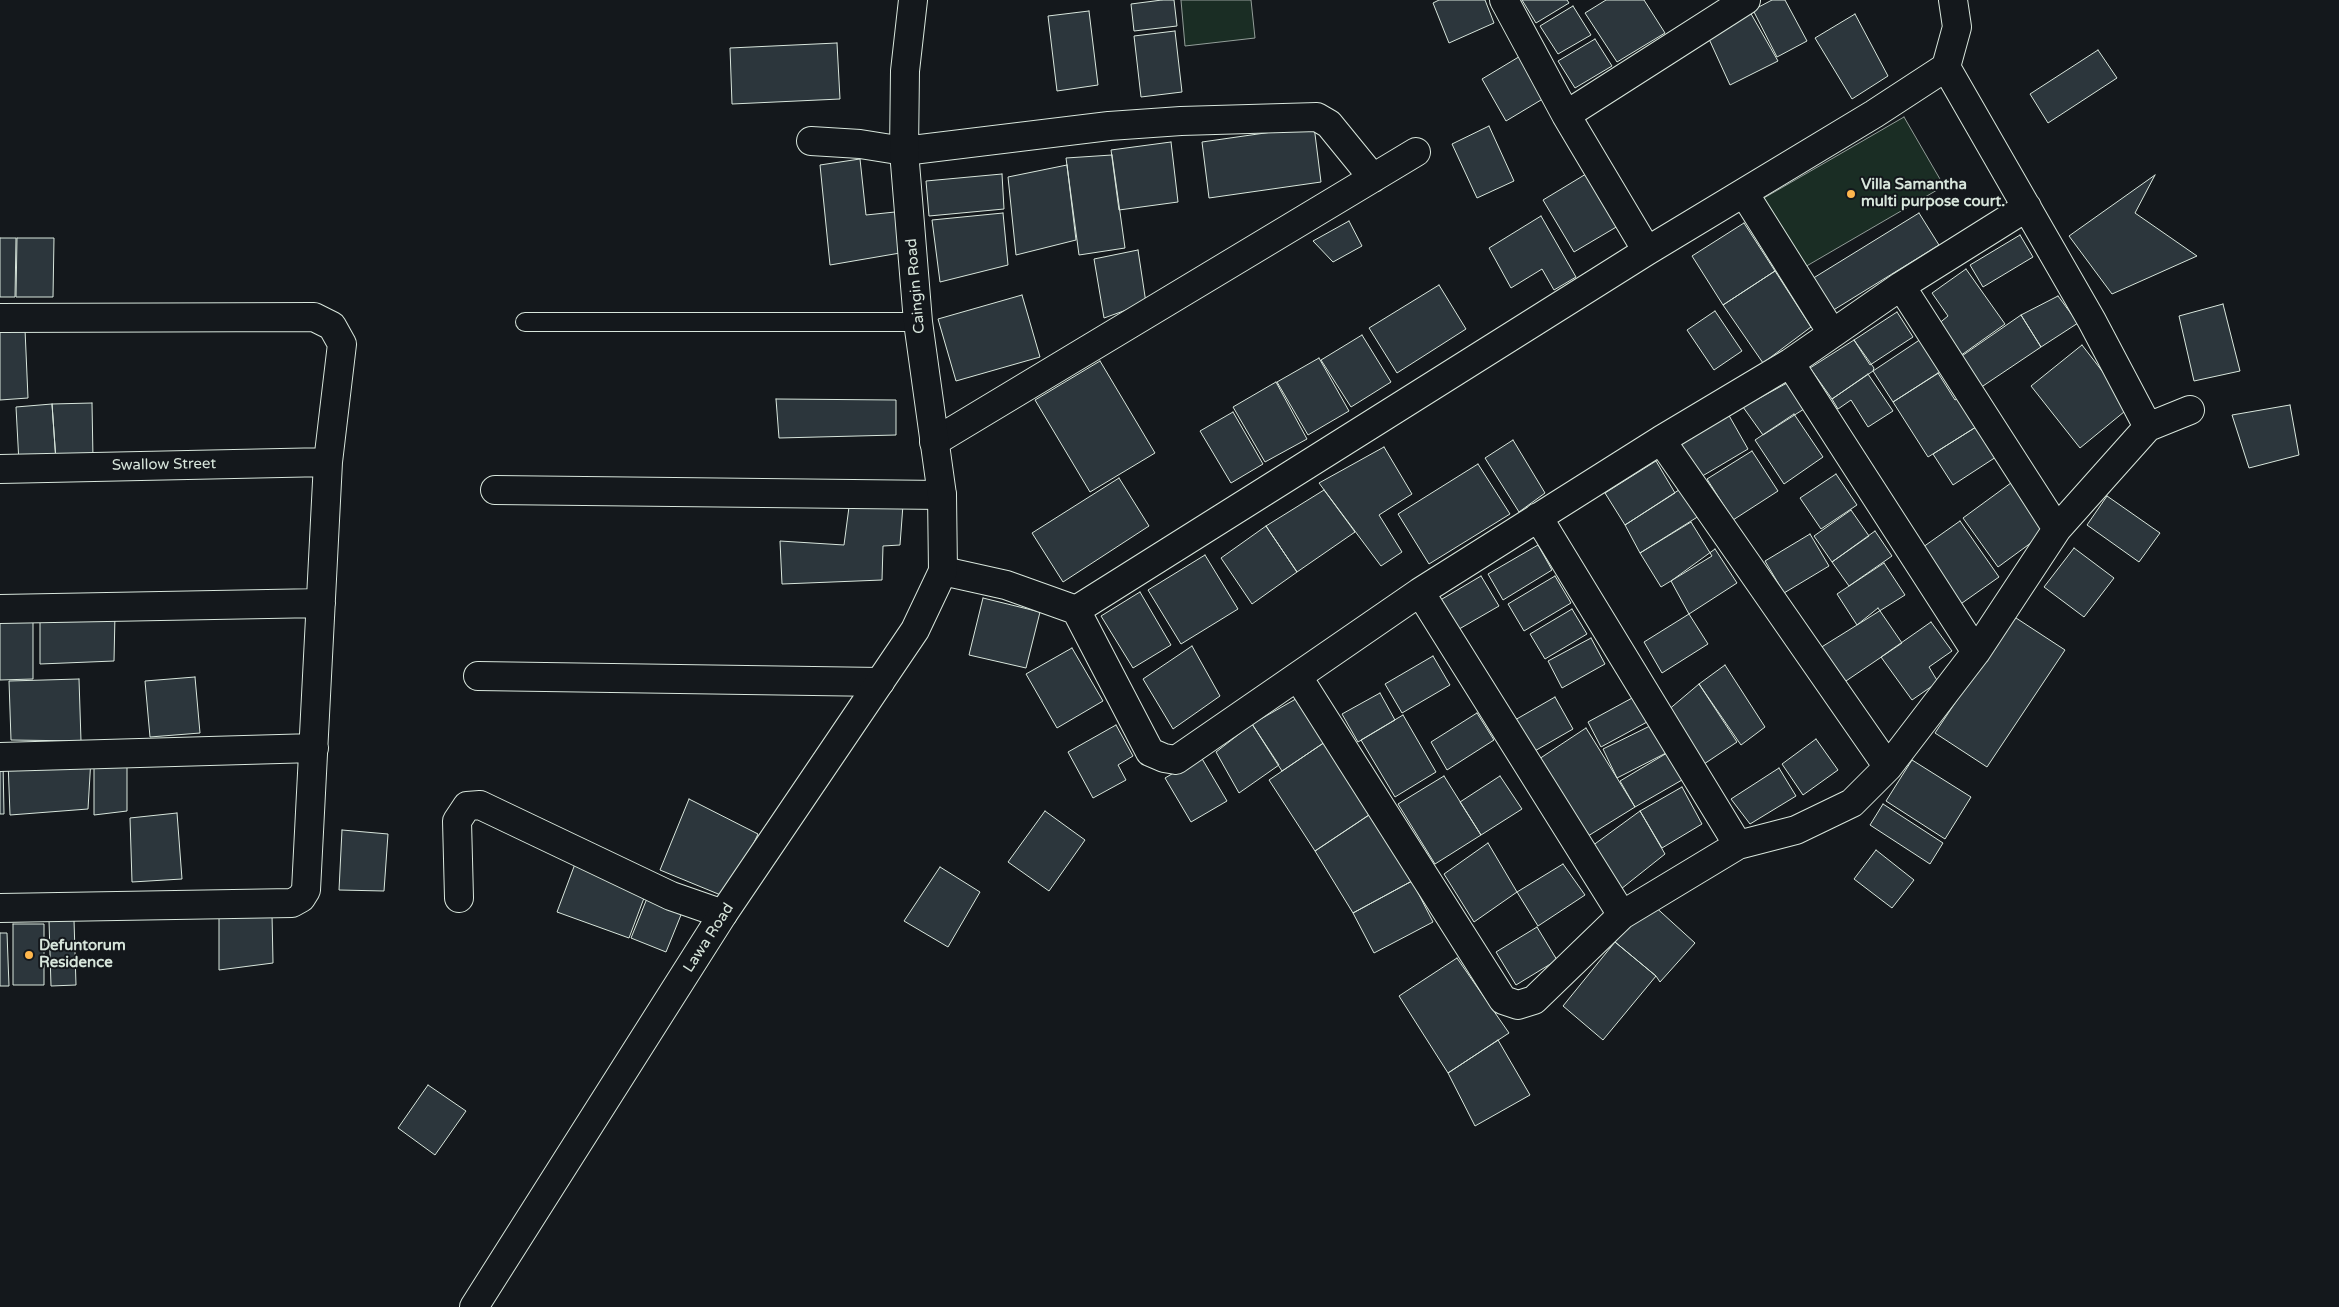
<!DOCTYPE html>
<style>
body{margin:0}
canvas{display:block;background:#14181c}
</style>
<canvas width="2339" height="1307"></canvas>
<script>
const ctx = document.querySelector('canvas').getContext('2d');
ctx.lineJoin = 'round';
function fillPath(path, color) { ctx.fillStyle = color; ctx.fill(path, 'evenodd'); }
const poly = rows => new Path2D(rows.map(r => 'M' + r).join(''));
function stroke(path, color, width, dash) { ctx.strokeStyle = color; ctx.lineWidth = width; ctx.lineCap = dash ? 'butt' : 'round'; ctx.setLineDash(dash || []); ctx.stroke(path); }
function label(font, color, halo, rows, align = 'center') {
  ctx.font = font + ' "Varela Round",sans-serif'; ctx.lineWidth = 4; ctx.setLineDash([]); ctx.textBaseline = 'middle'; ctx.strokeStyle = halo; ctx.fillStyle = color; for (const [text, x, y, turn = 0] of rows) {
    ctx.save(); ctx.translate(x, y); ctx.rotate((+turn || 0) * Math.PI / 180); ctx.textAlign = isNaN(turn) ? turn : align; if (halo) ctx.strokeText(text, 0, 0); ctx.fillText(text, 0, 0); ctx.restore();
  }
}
const green = poly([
 [1181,0,1251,0,1255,38,1185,46,1181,0],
 [1904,117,1944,186,1798,271,1757,202,1904,117]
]);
fillPath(green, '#1a2d24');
stroke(green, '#939e99', 1);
const building = poly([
 [1162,0,1174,0,1177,26,1134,31,1131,4,1162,0],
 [1439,0,1485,0,1494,23,1449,43,1433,3,1439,0],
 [1522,0,1567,0,1569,3,1536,23,1522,0],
 [1606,0,1644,0,1665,33,1617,62,1585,13,1606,0],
 [1772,0,1785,0,1807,41,1777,57,1753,10,1772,0],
 [1573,6,1591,35,1558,54,1540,26,1573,6],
 [1089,11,1098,85,1057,91,1048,16,1089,11],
 [1750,12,1778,61,1730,85,1709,39,1750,12],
 [1855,14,1888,76,1852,99,1815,38,1855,14],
 [1175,31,1182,92,1141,97,1134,36,1175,31],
 [1595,39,1612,66,1575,88,1558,61,1595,39],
 [837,43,840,99,732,104,730,48,837,43],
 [2098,50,2117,78,2048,123,2030,94,2098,50],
 [1527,52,1551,94,1506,121,1482,79,1527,52],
 [1314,126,1321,182,1209,198,1202,142,1314,126],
 [1489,126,1514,181,1477,198,1452,144,1489,126],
 [1171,142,1178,202,1119,210,1111,150,1171,142],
 [1112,155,1125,248,1079,255,1066,158,1112,155],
 [860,159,866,215,895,212,900,253,830,265,820,165,860,159],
 [1067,165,1076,240,1016,255,1008,177,1067,165],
 [1002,174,1004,209,929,216,926,181,1002,174],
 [1586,174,1618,226,1574,252,1543,200,1586,174],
 [2155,175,2135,213,2197,256,2112,294,2069,236,2155,175],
 [1003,213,1008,265,940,282,932,220,1003,213],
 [1919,213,1939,245,1827,314,1807,282,1919,213],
 [1541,216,1576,277,1554,290,1542,269,1511,288,1489,248,1541,216],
 [1349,221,1362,246,1333,262,1313,241,1349,221],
 [1744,223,1775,271,1723,305,1692,256,1744,223],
 [2020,235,2033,257,1983,287,1970,265,2020,235],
 [0,238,16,238,15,297,0,297,0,238],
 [17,238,54,238,53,297,16,297,17,238],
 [1138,250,1146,303,1104,318,1094,259,1138,250],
 [1966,269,2005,324,1960,356,1937,325,1948,316,1932,293,1966,269],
 [1775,271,1811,327,1763,363,1723,305,1775,271],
 [1439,285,1466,329,1397,373,1369,328,1439,285],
 [1022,295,1040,357,956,381,938,319,1022,295],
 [2058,296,2078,323,2041,347,2021,315,2058,296],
 [2223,304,2240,371,2194,381,2179,316,2223,304],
 [1715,311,1742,351,1714,370,1687,330,1715,311],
 [1897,312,1913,337,1870,365,1854,340,1897,312],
 [2021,315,2041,347,1977,390,1956,360,2021,315],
 [25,329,28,398,0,400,0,331,25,329],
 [1362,335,1391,382,1351,407,1321,360,1362,335],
 [1927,335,1948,367,1893,402,1873,371,1927,335],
 [1854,340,1874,368,1873,371,1832,399,1810,368,1854,340],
 [2082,345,2130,407,2080,448,2031,386,2082,345],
 [1319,358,1349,411,1308,435,1277,382,1319,358],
 [1100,361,1155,453,1090,492,1035,400,1100,361],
 [1938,373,1955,400,1962,396,1976,427,1928,457,1893,402,1938,373],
 [1868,374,1893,411,1868,427,1851,400,1838,409,1832,399,1868,374],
 [1276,382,1307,439,1265,462,1233,407,1276,382],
 [1787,383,1804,409,1763,435,1743,407,1787,383],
 [776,399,896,400,896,435,779,438,776,399],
 [92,403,93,459,56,461,52,404,92,403],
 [52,404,56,461,19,463,16,407,52,404],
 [2290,405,2299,455,2249,468,2232,415,2290,405],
 [1233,412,1263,464,1231,483,1200,431,1233,412],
 [1727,412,1748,449,1699,478,1677,440,1727,412],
 [1794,414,1823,457,1784,484,1755,440,1794,414],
 [1976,427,1996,457,1953,485,1933,454,1976,427],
 [1513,440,1545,493,1519,512,1485,458,1513,440],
 [1384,447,1412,494,1379,515,1402,552,1381,566,1319,483,1384,447],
 [1752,451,1778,491,1733,520,1707,479,1752,451],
 [1656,461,1675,493,1625,525,1605,493,1656,461],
 [1478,464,1510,514,1429,564,1398,514,1478,464],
 [1836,474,1857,505,1821,529,1800,498,1836,474],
 [1119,478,1149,526,1063,582,1032,533,1119,478],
 [2015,480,2050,529,1998,567,1963,518,2015,480],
 [1682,488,1699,516,1640,553,1625,525,1682,488],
 [1324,490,1355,532,1297,572,1266,526,1324,490],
 [2107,496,2160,533,2139,562,2087,525,2107,496],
 [903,505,900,545,883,546,882,580,782,584,780,541,844,545,849,507,903,505],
 [1851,510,1869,536,1832,562,1814,536,1851,510],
 [1960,521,1999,577,1955,608,1916,552,1960,521],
 [1691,522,1712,556,1661,587,1640,553,1691,522],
 [1266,526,1297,572,1252,604,1221,558,1266,526],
 [1875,531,1892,556,1849,586,1832,562,1875,531],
 [1810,534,1829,566,1784,593,1765,561,1810,534],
 [1538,545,1552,570,1503,600,1488,574,1538,545],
 [2074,548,2114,578,2084,617,2044,587,2074,548],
 [1715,549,1737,583,1689,614,1671,581,1715,549],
 [1205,555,1238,609,1181,644,1148,590,1205,555],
 [1884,563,1905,595,1857,625,1837,594,1884,563],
 [1481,576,1499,606,1454,632,1437,602,1481,576],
 [1555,576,1571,603,1524,631,1508,604,1555,576],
 [1140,592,1171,645,1133,668,1101,616,1140,592],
 [983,598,1040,612,1026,668,969,655,983,598],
 [1878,608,1902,643,1843,683,1820,648,1857,625,1878,608],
 [1572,609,1587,634,1545,659,1530,634,1572,609],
 [40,613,115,614,114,661,40,664,40,613],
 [1689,614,1708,644,1662,673,1644,642,1689,614],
 [2013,616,2065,650,1987,767,1935,733,2013,616],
 [0,617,33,617,33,679,0,680,0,617],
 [1931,622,1952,651,1929,667,1938,682,1912,700,1881,657,1931,622],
 [1591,638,1605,664,1562,688,1548,661,1591,638],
 [1192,646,1220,696,1173,729,1143,679,1192,646],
 [1072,648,1103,701,1057,728,1026,674,1072,648],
 [1433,656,1450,685,1402,713,1385,684,1433,656],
 [1725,665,1765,727,1741,745,1699,684,1725,665],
 [195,677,200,733,150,737,145,681,195,677],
 [79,679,81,741,11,740,9,681,79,679],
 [1699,684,1737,742,1701,766,1667,711,1699,684],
 [1380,693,1395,720,1358,742,1342,714,1380,693],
 [1301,696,1325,742,1282,771,1252,724,1301,696],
 [1555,697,1573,729,1526,756,1508,724,1555,697],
 [1634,697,1647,722,1601,747,1588,722,1634,697],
 [1477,713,1494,740,1447,770,1431,742,1477,713],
 [1403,715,1436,772,1395,797,1361,740,1403,715],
 [1252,724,1279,765,1239,793,1216,752,1252,724],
 [1116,725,1133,756,1118,765,1126,780,1093,798,1068,752,1116,725],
 [1652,725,1666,753,1617,778,1603,749,1652,725],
 [1586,728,1635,807,1588,836,1539,759,1586,728],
 [1816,739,1838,770,1803,795,1782,764,1816,739],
 [1325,742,1372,813,1315,851,1269,780,1325,742],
 [1667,753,1682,780,1635,807,1620,781,1667,753],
 [1201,757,1227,801,1191,822,1165,778,1201,757],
 [91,758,88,809,10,815,8,761,91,758],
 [127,760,127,811,94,815,94,761,127,760],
 [1912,760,1971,797,1945,839,1886,801,1912,760],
 [0,762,3,762,4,814,0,814,0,762],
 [1779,768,1796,796,1750,824,1731,799,1779,768],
 [1444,776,1481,835,1435,864,1398,804,1444,776],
 [1500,776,1522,809,1481,835,1460,802,1500,776],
 [1682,787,1702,824,1662,848,1640,811,1682,787],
 [689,799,758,834,728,898,660,870,689,799],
 [1883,804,1943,843,1930,864,1870,825,1883,804],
 [1045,811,1085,840,1049,891,1008,862,1045,811],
 [1640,811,1665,854,1621,889,1592,846,1640,811],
 [177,813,182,879,132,882,130,818,177,813],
 [1372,813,1412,881,1353,913,1315,851,1372,813],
 [342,830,388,834,384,891,339,890,342,830],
 [1488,843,1517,892,1474,922,1444,874,1488,843],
 [1876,850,1914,880,1892,908,1854,879,1876,850],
 [575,864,647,890,629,938,557,912,575,864],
 [1563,864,1585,895,1538,926,1517,892,1563,864],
 [940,867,980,892,948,947,904,921,940,867],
 [1412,881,1433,922,1374,953,1353,913,1412,881],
 [650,891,685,905,666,952,631,938,650,891],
 [1651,903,1695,943,1660,982,1656,976,1615,942,1651,903],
 [272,914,273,963,219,970,219,917,272,914],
 [74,920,76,985,51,986,49,921,74,920],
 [13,924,44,924,44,985,13,985,13,924],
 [1537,927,1557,960,1516,985,1496,952,1537,927],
 [0,933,7,933,9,986,0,986,0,933],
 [1615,942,1656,976,1603,1040,1563,1006,1615,942],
 [1457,958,1509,1033,1448,1073,1399,996,1457,958],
 [1498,1040,1530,1095,1475,1126,1448,1073,1498,1040],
 [428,1085,466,1111,435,1155,398,1128,428,1085]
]);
fillPath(building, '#2c363c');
stroke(building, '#d8e6dc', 1);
const service = poly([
 [525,322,918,322]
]);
const minor = poly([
 [1504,0,1566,115,1647,251],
 [1946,67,2092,321,2148,427],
 [1566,115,1746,0],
 [811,141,860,144,904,151,1109,126,1181,121,1317,117,1329,124,1373,178],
 [1744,193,1832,333],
 [1901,286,2057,529],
 [0,318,314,317,332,326,342,344,328,462,306,890,301,898,292,903,0,908],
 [1790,363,1976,652],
 [1661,440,1888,767],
 [934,442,1416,152],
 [0,469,328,462],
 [495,490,942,495],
 [1538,517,1738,845],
 [943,571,1006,585,1076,610,1647,251,1874,114,1946,67,1957,27,1953,0],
 [1420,592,1622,915],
 [0,609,321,603],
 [1076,610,1150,752,1164,758,1176,760,1420,592,1661,440,1790,363,1901,286,2027,207],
 [478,676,880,682],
 [1298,677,1503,1000,1518,1005,1534,1000,1622,915,1738,845,1796,830,1852,803,1888,767,1976,652,2057,529,2148,427,2190,410],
 [0,757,314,748],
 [459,898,457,821,467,806,480,805,671,896,723,914]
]);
const tertiary = poly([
 [474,1307,723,914,915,630,943,571,942,495,918,322,904,151,905,71,913,0]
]);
stroke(service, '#d8e6dc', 20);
stroke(minor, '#d8e6dc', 30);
stroke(tertiary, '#d8e6dc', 30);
stroke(service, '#14181c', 18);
stroke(minor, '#14181c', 28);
stroke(tertiary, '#14181c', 28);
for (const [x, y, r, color] of [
 [1851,194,5,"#ffb74d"],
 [29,955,5,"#ffb74d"]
]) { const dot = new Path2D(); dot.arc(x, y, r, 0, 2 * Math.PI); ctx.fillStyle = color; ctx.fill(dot); stroke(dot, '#14181c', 2); }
label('bold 15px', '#d8e6dc', '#14181c', [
 ["Villa Samantha",1861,185],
 ["multi purpose court.",1861,202],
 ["Defuntorum",39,946],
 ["Residence",39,963]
], 'left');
label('15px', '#d8e6dc', '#14181c', [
 ["Caingin Road",916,286,-95],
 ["Swallow Street",164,465,-1],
 ["Lawa Road",709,938,-57]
]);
</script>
